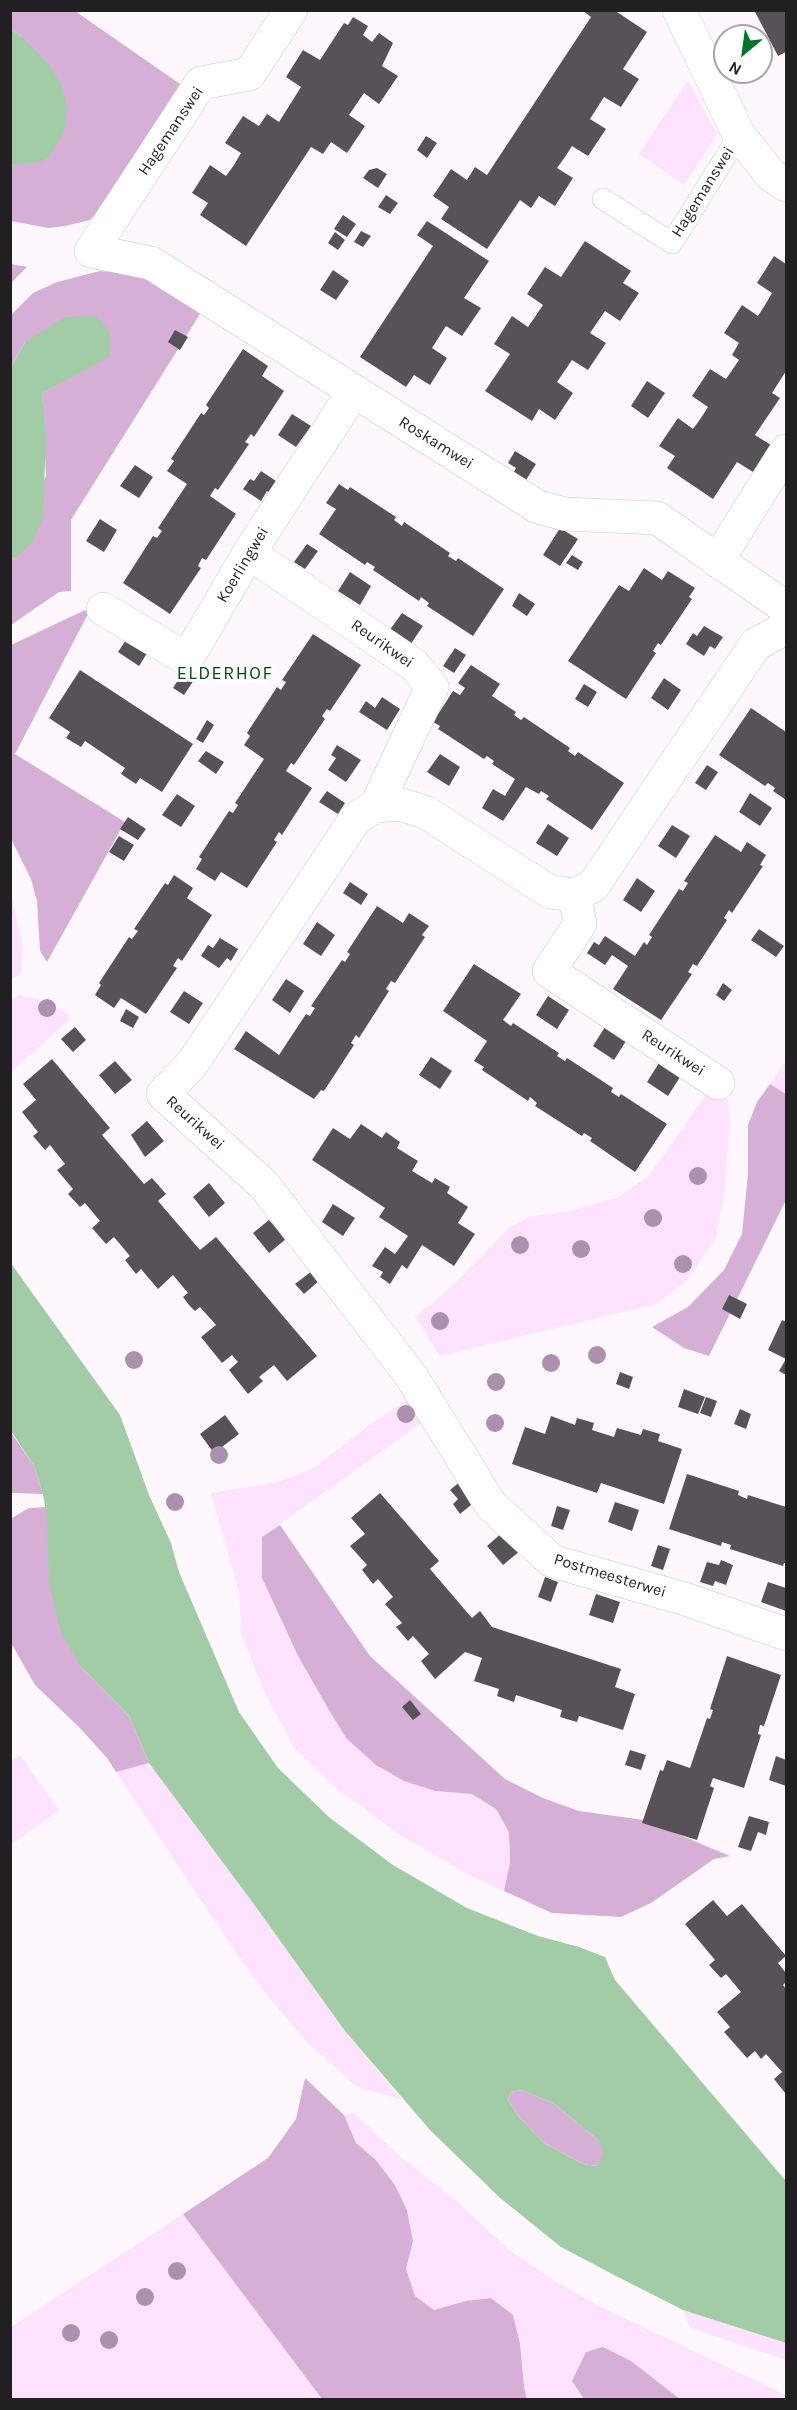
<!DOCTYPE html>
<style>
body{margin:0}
#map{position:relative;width:797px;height:2410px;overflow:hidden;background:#fef8fe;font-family:Karla,sans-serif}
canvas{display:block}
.frame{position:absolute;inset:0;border:12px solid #211f21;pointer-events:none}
.north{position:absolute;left:713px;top:24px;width:60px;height:60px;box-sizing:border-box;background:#fff;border:2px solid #a6a5a6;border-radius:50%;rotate:209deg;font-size:16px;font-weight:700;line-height:24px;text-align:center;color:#211f21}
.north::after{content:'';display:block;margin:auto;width:21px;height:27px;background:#027428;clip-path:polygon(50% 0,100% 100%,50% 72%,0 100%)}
</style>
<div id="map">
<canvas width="797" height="2410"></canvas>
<div class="frame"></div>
<div class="north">N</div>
</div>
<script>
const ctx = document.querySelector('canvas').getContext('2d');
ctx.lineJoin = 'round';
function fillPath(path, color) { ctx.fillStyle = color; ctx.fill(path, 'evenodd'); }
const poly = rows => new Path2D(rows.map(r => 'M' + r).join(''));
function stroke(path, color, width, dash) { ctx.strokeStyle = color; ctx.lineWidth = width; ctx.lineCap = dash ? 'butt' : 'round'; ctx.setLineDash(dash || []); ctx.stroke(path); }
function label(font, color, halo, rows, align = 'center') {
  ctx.font = font + ' Karla,sans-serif'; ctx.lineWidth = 6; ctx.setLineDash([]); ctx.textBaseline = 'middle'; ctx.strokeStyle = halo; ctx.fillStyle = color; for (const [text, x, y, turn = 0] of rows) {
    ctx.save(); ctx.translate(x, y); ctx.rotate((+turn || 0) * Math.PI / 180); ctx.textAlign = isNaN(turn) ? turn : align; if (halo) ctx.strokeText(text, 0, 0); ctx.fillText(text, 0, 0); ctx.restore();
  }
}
fillPath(poly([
 [688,80,717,134,684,185,639,154],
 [11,894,23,946,21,974,11,980],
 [19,995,38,999,67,1013,69,1020,11,1072,11,999],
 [786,1061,786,1094,770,1084],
 [711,1088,728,1099,730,1124,725,1188,716,1238,688,1279,656,1304,440,1356,415,1316,432,1304,463,1275,511,1226,532,1216,570,1211,616,1198,648,1177],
 [416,1394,431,1416,262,1537,262,1578,298,1656,346,1738,435,1791,472,1794,496,1809,509,1831,510,1862,504,1891,469,1875,397,1833,336,1788,294,1748,263,1689,241,1633,239,1592,211,1493,278,1482,312,1469,371,1424],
 [20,1755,59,1810,11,1845,11,1761],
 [149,1763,253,1903,345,2031,402,2100,357,2087,308,2043,271,2000,234,1950,116,1772],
 [354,2113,397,2154,460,2204,508,2249,550,2278,597,2305,786,2395,786,2399,680,2399,631,2361,582,2397,584,2399,527,2399,524,2387,466,2301,434,2310,415,2296,406,2269,413,2241,407,2210,395,2185,375,2159,356,2143,344,2115],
 [183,2214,322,2399,11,2400,11,2327],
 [683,2310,786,2343,786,2360,690,2328]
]), '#fee2ff');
fillPath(poly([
 [11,11,75,11,180,84,108,199,90,220,65,226,48,228,11,221,10,165,14,165,22,37,11,29],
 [11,264,27,267,11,283,10,264],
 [100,271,136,274,205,306,71,520,71,591,59,592,11,625,11,559,15,558,46,476,42,393,72,376,25,342,11,367,11,315,33,293,57,282],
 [85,610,89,612,15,754,125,822,47,962,40,951,37,901,31,879,11,839,11,645],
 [770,1084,786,1094,786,1200,709,1356,684,1348,652,1327,688,1307,724,1270,742,1234,748,1174,748,1125,757,1102],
 [10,1431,34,1466,43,1494,11,1493],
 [46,1507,81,1667,129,1716,149,1763,116,1772,107,1758,80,1728,35,1685,11,1643,10,1519,29,1508],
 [280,1525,370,1656,505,1779,543,1798,579,1811,644,1820,730,1856,714,1859,651,1903,621,1917,552,1913,504,1891,510,1862,509,1832,496,1809,472,1794,435,1791,404,1781,376,1765,346,1738,329,1710,298,1656,262,1578,262,1537],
 [305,2078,344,2115,356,2143,375,2159,395,2185,407,2210,413,2241,406,2269,415,2296,434,2310,466,2301,491,2298,513,2315,520,2344,524,2387,527,2399,322,2399,183,2214,268,2158,296,2119],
 [521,2090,553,2103,598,2140,605,2154,597,2166,583,2164,544,2143,519,2117,508,2100,511,2092],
 [603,2347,631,2361,680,2399,584,2399,572,2381,586,2352]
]), '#d6afd7');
fillPath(poly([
 [11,29,22,37,47,62,62,85,67,108,64,132,50,156,40,162,11,165],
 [96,316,110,332,109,357,42,393,46,438,43,517,33,542,15,558,11,559,11,367,25,342,65,317],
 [10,1262,120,1415,149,1495,171,1543,179,1572,239,1712,278,1768,330,1818,393,1865,467,1908,538,1936,579,1947,605,1957,615,1980,786,2181,786,2343,683,2310,616,2276,561,2247,499,2197,430,2130,345,2031,253,1903,149,1763,129,1716,81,1667,61,1633,49,1583,47,1518,43,1494,34,1466,11,1431],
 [521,2090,553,2103,598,2140,604,2154,597,2166,583,2164,544,2143,519,2117,508,2100,511,2092]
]), '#a2cca6');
fillPath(poly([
 [582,10,614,10,647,32,623,69,639,79,621,107,604,97,590,119,606,129,588,156,572,146,565,157,557,168,573,178,555,206,539,196,531,208,520,200,487,249,441,219,449,207,433,196,451,169,467,180,475,167,487,175,591,17],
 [754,10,786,10,786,52,778,56],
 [353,17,368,26,363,35,372,42,379,33,393,43,382,66,398,76,379,104,364,93,349,115,365,126,347,153,331,142,323,154,311,147,246,246,200,215,208,203,192,193,210,165,226,176,234,165,241,153,225,143,243,116,259,126,267,114,279,122,301,87,286,77,303,50,320,60,344,23,348,25],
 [426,136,437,143,427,158,417,150],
 [377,168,387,174,378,188,363,178,369,170],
 [386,195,398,203,390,214,378,207],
 [343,215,356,224,347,237,334,229],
 [427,221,489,261,464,298,481,308,462,336,446,326,432,348,447,358,430,385,414,375,406,387,360,357,433,246,417,235],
 [361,231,371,236,363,247,354,242],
 [335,232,345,240,338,250,328,243],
 [585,241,631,271,623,283,639,293,620,321,605,311,590,333,606,343,588,370,572,360,557,382,573,393,555,420,539,409,532,421,485,391,510,354,494,344,512,316,528,327,543,305,527,294,545,267,561,277],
 [774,256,786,264,786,371,772,393,780,398,755,435,771,445,753,472,737,462,713,499,667,468,675,456,659,446,678,418,693,429,701,418,708,407,692,396,710,369,726,379,739,360,732,355,739,343,724,333,742,305,758,316,765,305,772,293,757,283],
 [333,270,349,281,336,300,320,290],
 [175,330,188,337,180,350,168,342],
 [243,349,268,366,262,376,284,391,254,437,251,434,245,442,249,444,218,490,215,488,210,496,236,514,206,560,202,558,198,566,201,568,170,614,123,583,153,536,157,538,162,531,158,528,187,484,167,471,174,461,171,459,201,413,204,415,209,408,206,405],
 [647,381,665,393,648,418,631,406],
 [292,414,311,426,296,447,278,435],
 [515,451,536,464,526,480,514,472,516,468,508,463],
 [135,465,153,477,139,498,120,486],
 [261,471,279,483,272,494,267,491,261,501,243,489,250,479,254,481],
 [339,484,348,490,350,487,396,517,394,520,402,526,404,522,450,553,448,556,456,561,458,558,504,589,473,636,427,606,429,603,421,597,419,601,373,570,375,567,367,562,365,565,319,534,336,509,326,503],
 [100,519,117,530,104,552,86,541],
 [560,528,578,539,560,566,543,555],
 [307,544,318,551,305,569,294,562],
 [572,555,583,562,578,570,566,563],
 [644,568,662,580,668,571,695,588,689,597,692,599,661,645,658,643,653,651,656,653,626,699,568,661,619,585,629,591],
 [350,572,371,586,360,605,338,591],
 [519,593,535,604,527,616,512,606],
 [402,613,423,626,410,645,389,631],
 [704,626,723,637,715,649,710,646,704,656,686,644,693,633,697,636],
 [130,634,151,647,139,666,118,652],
 [313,634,361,665,330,711,327,709,322,716,325,719,294,765,291,763,286,771,312,788,282,835,279,832,274,840,277,842,247,888,221,872,215,881,196,869,202,859,199,857,229,811,233,813,238,805,235,803,264,759,244,745,250,736,247,733,277,687,281,690,286,682,282,680],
 [455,648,466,655,454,673,443,666],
 [471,665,500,684,492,696,516,712,514,715,521,720,524,717,570,748,568,751,575,756,578,752,624,783,592,830,546,799,549,796,541,791,539,794,526,787,503,821,482,808,493,789,505,796,515,779,492,764,494,761,487,756,484,759,438,729,440,726,433,722,453,691,460,695,465,688,458,683],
 [185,669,196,677,184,695,173,688],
 [80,670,193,744,162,792,140,778,136,784,121,774,125,768,85,741,81,747,66,738,70,732,49,718],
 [664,678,681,690,668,710,651,698],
 [584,684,597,692,588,707,575,699],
 [382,697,400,709,387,730,359,712,366,701,375,708],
 [751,708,786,732,786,800,773,791,775,788,768,783,765,786,719,755],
 [207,720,214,725,203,743,196,739],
 [337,745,361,760,346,782,328,770,336,758,331,755],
 [206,751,224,762,216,774,198,761],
 [440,754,460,767,449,786,427,772],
 [707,765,718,772,706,790,695,783],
 [327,791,345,803,338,814,319,802],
 [750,793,772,808,760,826,739,812],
 [177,794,195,806,181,827,162,815],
 [128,817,146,829,138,840,120,829],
 [548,824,569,838,557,856,536,843],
 [672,825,690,836,676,858,658,846],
 [715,835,741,852,747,842,766,855,760,865,763,866,732,913,729,910,724,918,727,920,697,966,693,964,688,972,692,974,661,1020,613,989,628,966,612,955,605,965,587,953,594,942,599,945,605,936,635,956,644,942,647,945,652,937,649,935,679,889,683,891,688,883,684,881],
 [119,836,134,845,124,861,109,852],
 [174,875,193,888,187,898,212,915,182,961,178,958,173,966,177,968,146,1014,121,998,114,1008,95,995,101,985,99,983,129,937,132,939,138,931,134,929,165,883,168,885],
 [637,878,655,891,641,912,623,900],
 [350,882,368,894,361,905,343,893],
 [377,906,403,923,409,913,429,926,422,935,425,937,395,983,391,981,386,989,389,991,359,1038,356,1035,351,1043,354,1045,324,1091,321,1090,314,1099,234,1049,246,1031,279,1055,306,1014,310,1016,315,1008,311,1006,342,960,345,962,350,954,347,952],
 [317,922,335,935,321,956,303,944],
 [759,929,784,946,776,957,751,940],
 [220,938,238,949,231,961,227,958,219,968,201,956,208,945,213,948],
 [474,964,521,994,503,1020,511,1026,513,1023,559,1053,557,1056,565,1061,567,1058,613,1088,611,1092,619,1097,621,1094,667,1124,635,1172,590,1141,592,1138,584,1133,582,1136,535,1106,537,1103,530,1097,528,1101,482,1070,484,1067,474,1061,487,1041,443,1011],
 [286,979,304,991,290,1013,272,1000],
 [723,983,732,990,724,1001,716,995],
 [184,991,203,1003,189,1024,170,1012],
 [548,996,569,1010,557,1029,536,1015],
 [126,1009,139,1017,133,1028,120,1021],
 [75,1027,86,1040,73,1052,61,1039],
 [605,1027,626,1041,614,1060,593,1046],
 [431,1057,452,1071,440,1089,419,1075],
 [52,1059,110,1128,102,1135,144,1184,152,1178,166,1194,158,1201,200,1250,216,1237,317,1356,287,1381,274,1365,259,1377,263,1381,248,1394,229,1370,238,1362,232,1355,222,1363,201,1337,216,1325,200,1307,195,1311,189,1305,183,1297,188,1293,173,1275,158,1289,141,1269,136,1274,125,1260,130,1256,114,1237,106,1244,92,1228,100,1221,85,1203,80,1207,68,1194,73,1189,57,1170,65,1164,50,1145,45,1150,33,1136,38,1132,22,1112,36,1100,23,1084],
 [115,1061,132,1080,115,1094,99,1075],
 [659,1063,680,1077,668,1096,647,1082],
 [147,1121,164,1141,145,1157,131,1135],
 [361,1124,382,1138,386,1132,400,1142,397,1148,418,1161,412,1171,432,1183,435,1178,450,1187,447,1193,468,1207,458,1223,475,1234,454,1266,422,1245,407,1269,402,1265,390,1284,380,1277,383,1272,372,1266,385,1247,395,1254,408,1236,379,1217,385,1208,312,1160,333,1128,350,1139],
 [209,1183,225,1203,209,1217,193,1197],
 [333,1204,355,1218,343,1236,322,1222],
 [269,1220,286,1239,269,1253,253,1233],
 [312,1271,320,1280,304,1294,295,1284],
 [729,1295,747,1304,740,1319,722,1309],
 [782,1320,786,1322,786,1375,779,1371,786,1359,768,1350],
 [620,1372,633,1377,629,1389,616,1384],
 [684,1389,705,1397,698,1414,678,1407],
 [706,1397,717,1401,711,1417,700,1413],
 [740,1409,751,1414,746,1429,734,1424],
 [225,1415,239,1434,214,1453,200,1434],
 [551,1416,575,1425,577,1418,594,1423,592,1430,614,1437,617,1428,641,1435,643,1429,660,1434,658,1441,682,1449,664,1504,601,1483,597,1493,512,1464,525,1427,545,1434],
 [687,1474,739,1491,738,1495,747,1499,748,1495,786,1507,786,1563,784,1563,783,1566,730,1549,731,1545,722,1542,721,1546,669,1529],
 [467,1476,477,1500,460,1514,453,1504,458,1499,450,1490],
 [380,1493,439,1561,430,1569,472,1618,480,1611,492,1627,621,1669,615,1687,635,1694,623,1730,579,1716,577,1722,560,1717,562,1710,516,1695,514,1702,497,1696,499,1689,474,1681,482,1658,465,1652,435,1679,421,1661,429,1654,413,1636,408,1641,396,1627,402,1623,385,1604,393,1597,378,1579,373,1584,362,1570,367,1565,350,1546,365,1534,351,1518],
 [615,1502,639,1510,632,1531,608,1522],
 [557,1506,570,1510,563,1530,551,1526],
 [504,1531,520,1551,503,1565,487,1546],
 [658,1545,670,1549,663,1570,651,1566],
 [721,1560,733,1565,726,1585,715,1581,713,1586,700,1582,707,1562,719,1565],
 [545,1577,558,1582,551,1602,538,1597],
 [768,1582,786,1588,786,1611,761,1602],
 [596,1594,620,1602,613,1623,589,1615],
 [727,1656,781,1675,764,1726,760,1725,758,1734,761,1735,744,1788,713,1778,710,1786,714,1788,697,1840,642,1823,660,1770,663,1771,667,1760,690,1768,707,1718,710,1719,713,1710,710,1709],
 [410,1700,421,1714,413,1720,402,1707],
 [630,1750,646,1755,641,1770,625,1765],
 [776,1756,786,1760,786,1786,769,1780],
 [749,1816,769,1822,766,1835,758,1832,751,1851,738,1847],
 [713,1900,727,1916,742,1904,786,1956,778,1963,786,1973,786,1982,783,1985,786,1989,786,2094,774,2079,782,2072,766,2054,761,2059,755,2051,747,2058,724,2032,730,2027,717,2012,741,1992,726,1974,721,1978,709,1965,715,1960,685,1924]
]), '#575257');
const lane = poly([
 [603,199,672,243,739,135]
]);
const street = poly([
 [291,10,249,74,201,83,91,251,151,263,538,507,565,514,657,518,786,608],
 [679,10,739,135,771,175,786,185],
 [249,553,414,665,432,687,376,806],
 [717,561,786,451],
 [103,609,187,659,249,553,354,391],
 [786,628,756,644,593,886,575,895,550,892,425,812,399,804,376,806,356,818,192,1064,163,1094,264,1185,411,1376,491,1505,552,1561,685,1599,786,1634],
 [575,895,580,924,549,971,718,1083]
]);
stroke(lane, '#cbc6cb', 22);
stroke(street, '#cbc6cb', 34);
stroke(lane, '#fff', 21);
stroke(street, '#fff', 33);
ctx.fillStyle = '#ad90af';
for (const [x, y] of [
 [47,1008],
 [698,1176],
 [653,1218],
 [520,1245],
 [581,1249],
 [683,1264],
 [440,1321],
 [597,1355],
 [134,1360],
 [551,1363],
 [496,1382],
 [406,1414],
 [495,1423],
 [219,1455],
 [175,1502],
 [177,2271],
 [145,2297],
 [71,2333],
 [109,2340]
]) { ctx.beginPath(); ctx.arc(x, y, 9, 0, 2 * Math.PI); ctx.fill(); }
label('16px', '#211f21', '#fff', [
 ["Hagemanswei",171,131,-56],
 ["Hagemanswei",703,192,-58],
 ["Roskamwei",436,443,32],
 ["Koerlingwei",243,565,-59],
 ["Reurikwei",382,644,35],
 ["Reurikwei",673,1053,33],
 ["Reurikwei",195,1123,42],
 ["Postmeesterwei",610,1576,17]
]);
ctx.letterSpacing = '1.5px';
label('18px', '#024515', '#fff', [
 ["ELDERHOF",225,674]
]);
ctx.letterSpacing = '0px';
</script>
